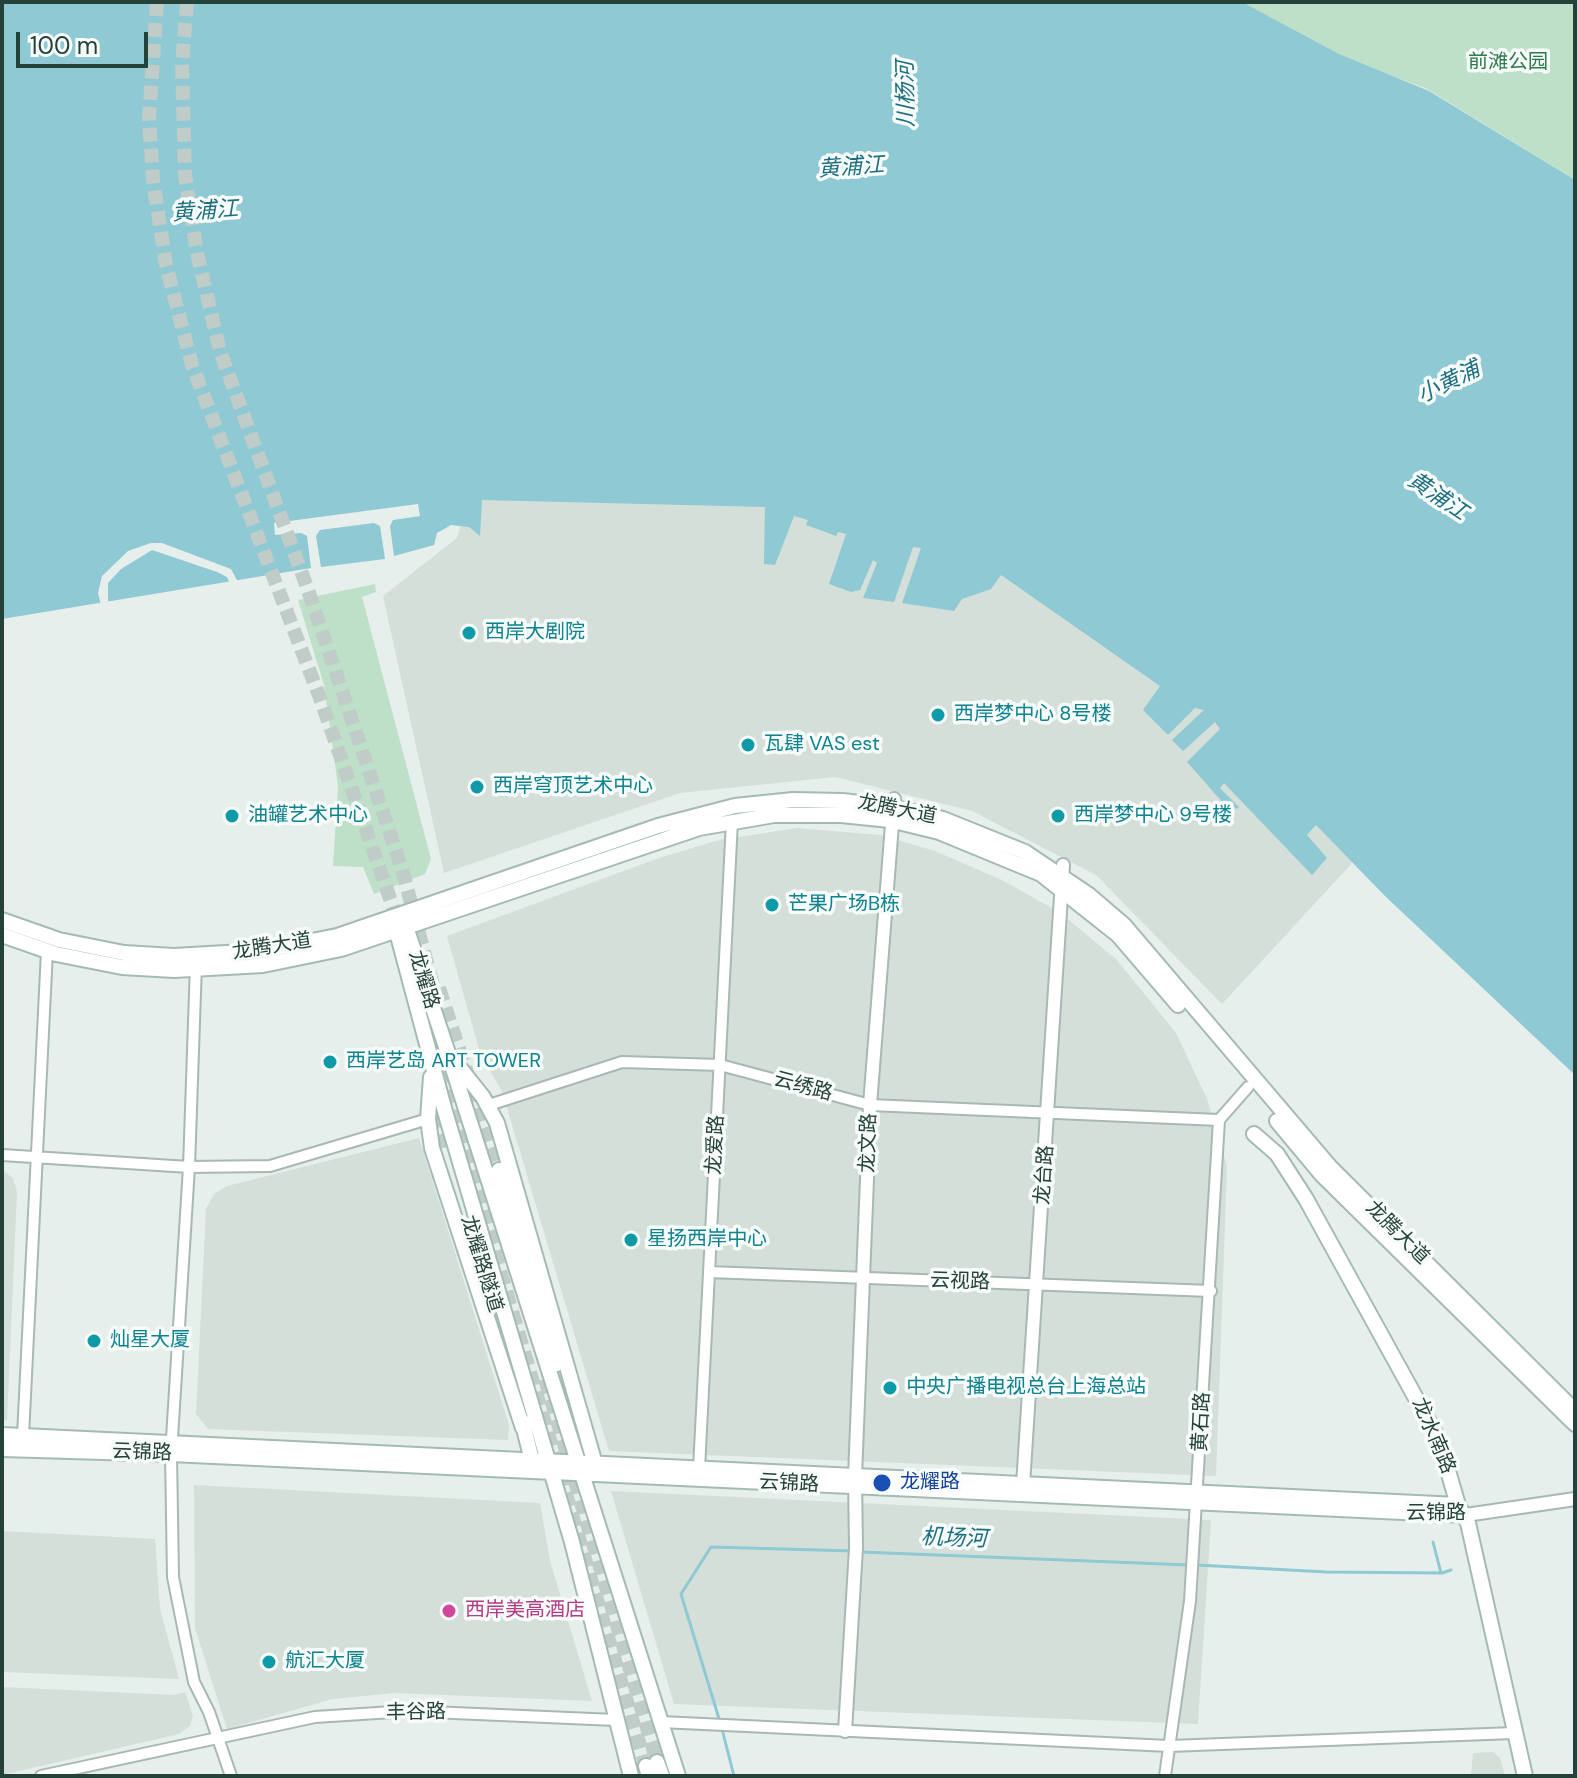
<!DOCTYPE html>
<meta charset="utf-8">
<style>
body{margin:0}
#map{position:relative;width:1577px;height:1778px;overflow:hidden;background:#e6efeb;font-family:"DM Sans",sans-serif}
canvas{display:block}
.frame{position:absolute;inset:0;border:4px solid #24423a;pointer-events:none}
.scale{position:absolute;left:16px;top:32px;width:132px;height:36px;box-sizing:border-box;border:4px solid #24423a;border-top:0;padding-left:10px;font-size:24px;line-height:28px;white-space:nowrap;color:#24423a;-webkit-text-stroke:6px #f7fbf9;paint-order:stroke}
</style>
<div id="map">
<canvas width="1577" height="1778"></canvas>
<div class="frame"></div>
<div class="scale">100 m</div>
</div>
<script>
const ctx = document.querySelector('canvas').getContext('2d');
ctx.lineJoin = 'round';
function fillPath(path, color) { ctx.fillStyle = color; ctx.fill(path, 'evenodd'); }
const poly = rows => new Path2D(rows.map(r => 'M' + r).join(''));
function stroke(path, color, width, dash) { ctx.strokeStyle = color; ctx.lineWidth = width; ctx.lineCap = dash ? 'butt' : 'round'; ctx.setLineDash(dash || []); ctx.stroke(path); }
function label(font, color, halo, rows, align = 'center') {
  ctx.font = font + ' "DM Sans","Noto Sans SC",sans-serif'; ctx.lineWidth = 7; ctx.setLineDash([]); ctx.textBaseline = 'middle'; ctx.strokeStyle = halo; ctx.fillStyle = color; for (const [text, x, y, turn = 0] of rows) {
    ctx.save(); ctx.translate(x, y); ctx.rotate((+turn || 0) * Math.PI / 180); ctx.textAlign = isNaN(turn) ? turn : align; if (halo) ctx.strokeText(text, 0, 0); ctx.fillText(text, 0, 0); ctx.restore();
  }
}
fillPath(poly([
 [471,488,776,494,997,556,1178,682,1367,847,1222,1004,1096,875,972,811,835,777,680,793,444,873,383,596,457,538],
 [797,828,880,835,935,851,1002,880,1059,912,1116,959,1176,1033,1207,1099,1227,1166,1216,1476,609,1451,502,1091,481,1056,447,936,659,858,719,840],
 [419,1138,509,1425,508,1440,208,1429,196,1414,206,1209,214,1194,227,1186],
 [2,1170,13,1178,17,1192,7,1420,2,1420],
 [194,1485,540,1503,550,1561,592,1701,395,1693,333,1699,227,1729,195,1628],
 [611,1491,1211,1520,1198,1724,674,1704],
 [2,1531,155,1539,160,1609,179,1679,2,1672],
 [2,1687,175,1695,185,1692,193,1716,190,1726,179,1734,2,1775],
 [1493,1752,1500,1758,1505,1776,1471,1776,1473,1753]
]), '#d4dfda');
fillPath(poly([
 [1241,2,1575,2,1575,180,1427,89,1350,60],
 [375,584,376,592,362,597,431,859,425,874,374,894,363,867,333,866,338,786,324,685,298,600]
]), '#bfe0c8');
fillPath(poly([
 [2,2,1242,2,1339,54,1429,91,1575,180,1575,1075,1385,896,1316,825,1307,835,1327,858,1312,875,1224,783,1220,788,1239,807,1236,809,1228,802,1225,805,1187,762,1220,729,1215,722,1183,751,1172,740,1204,710,1195,708,1168,735,1143,710,1160,686,1001,575,991,589,962,599,954,611,902,603,921,548,913,547,894,602,863,598,877,563,873,560,860,590,851,592,829,584,846,534,838,532,836,536,806,525,808,520,794,516,775,565,764,564,765,507,482,500,480,536,469,527,451,525,437,533,434,545,394,556,390,526,393,520,420,516,418,504,274,523,275,535,301,533,307,536,311,568,2,619],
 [374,523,380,526,385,559,321,567,316,536,320,530]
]), '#8ec9d4');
fillPath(poly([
 [151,543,162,543,231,569,238,582,230,584,227,577,217,572,152,550,121,569,108,583,108,604,101,605,98,593,102,576,128,551]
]), '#e6efeb');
stroke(poly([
 [1433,1542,1441,1573],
 [861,1552,1189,1565],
 [1197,1565,1326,1572,1442,1573,1451,1570],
 [720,1722,681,1594,711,1547,854,1551],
 [722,1729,734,1776]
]), '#8ec9d4', 3);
stroke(poly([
 [157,2,149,118,153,180,166,265,192,365,320,698,400,927],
 [187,2,182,64,185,175,197,253,220,351,308,590,402,869,437,1001],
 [439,988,499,1170],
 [441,1070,646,1766],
 [432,1093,448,1154],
 [545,1379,657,1762]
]), '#bfccc8', 14, [14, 7]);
const minor = poly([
 [196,964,189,1167,171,1454,173,1577,194,1682,209,1712,231,1776],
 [489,1105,622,1062,720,1065,870,1105,1219,1120],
 [2,1155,189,1167,270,1166,428,1119],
 [709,1272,1211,1291],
 [23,1436,47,951],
 [699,1469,732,821],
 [661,1722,1169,1746,1514,1733],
 [41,1776,315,1717,408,1711,615,1720],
 [1165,1776,1190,1601,1219,1120,1248,1087]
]);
const tertiary = poly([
 [1023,1485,1063,865],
 [1466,1515,1575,1499],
 [845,1731,856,1548,855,1476,870,1105,894,799]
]);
const secondary = poly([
 [2,920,59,940,124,953,174,956,261,951,337,936,658,826,735,806,793,800,842,801,887,806,943,819,1025,852,1089,895,1124,925,1331,1168,1575,1411],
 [394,921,444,1108,572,1542,631,1776],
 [404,921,448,1053,483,1097,497,1123,595,1464],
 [2,935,56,954,122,967,174,970,263,965,341,949,699,828,774,815,841,815,890,820,939,832,1041,874,1118,935,1178,1005],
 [448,1053,678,1776],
 [431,1077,428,1119,432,1148,523,1428],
 [1277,1121,1322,1175,1575,1424],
 [1254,1134,1277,1154,1306,1199,1439,1440,1458,1505,1468,1523,1525,1776],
 [499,1170,557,1364],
 [522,1421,532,1460],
 [2,1435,1458,1505],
 [2,1449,171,1454,1466,1515],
 [657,1762,662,1776],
 [646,1766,649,1776]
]);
stroke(minor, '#a8b8b2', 14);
stroke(tertiary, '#a8b8b2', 16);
stroke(secondary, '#a4bbb3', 18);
stroke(minor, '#fff', 10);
stroke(tertiary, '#fff', 12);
stroke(secondary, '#fff', 14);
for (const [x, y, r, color] of [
 [469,633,8,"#0f9aa8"],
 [938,715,8,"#0f9aa8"],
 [748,745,8,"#0f9aa8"],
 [477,787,8,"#0f9aa8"],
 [232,816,8,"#0f9aa8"],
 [1058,816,8,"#0f9aa8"],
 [772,905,8,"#0f9aa8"],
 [330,1062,8,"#0f9aa8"],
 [631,1240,8,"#0f9aa8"],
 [94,1341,8,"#0f9aa8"],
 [890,1388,8,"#0f9aa8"],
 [882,1483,10,"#1a4fb4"],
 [449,1611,8,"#d1479c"],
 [269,1662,8,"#0f9aa8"]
]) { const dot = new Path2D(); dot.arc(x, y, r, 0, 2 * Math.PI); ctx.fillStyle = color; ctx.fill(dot); stroke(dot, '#f7fbf9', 3); }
label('20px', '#2d7a4b', '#f7fbf9', [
 ["前滩公园",1508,63]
]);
label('20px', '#0d838f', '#f7fbf9', [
 ["西岸大剧院",485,633],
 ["西岸梦中心 8号楼",954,715],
 ["瓦肆 VAS est",764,745],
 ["西岸穹顶艺术中心",493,787],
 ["油罐艺术中心",248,816],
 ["西岸梦中心 9号楼",1074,816],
 ["芒果广场B栋",788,905],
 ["西岸艺岛 ART TOWER",346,1062],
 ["星扬西岸中心",647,1240],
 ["灿星大厦",110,1341],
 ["中央广播电视总台上海总站",906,1388],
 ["航汇大厦",285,1662]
], 'left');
label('20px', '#24423a', '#f7fbf9', [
 ["龙腾大道",897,810,11],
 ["龙腾大道",272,947,-9],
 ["龙耀路",423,980,73],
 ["云绣路",803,1087,15],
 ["龙文路",869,1143,-88],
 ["龙爱路",716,1145,-87],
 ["龙台路",1045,1175,-86],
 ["龙腾大道",1397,1233,45],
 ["龙耀路隧道",481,1264,73],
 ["云视路",960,1282,2],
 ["黄石路",1202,1422,-87],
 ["龙水南路",1433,1436,67],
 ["云锦路",142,1453,2],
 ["云锦路",789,1484,3],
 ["云锦路",1436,1514],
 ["丰谷路",416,1713,-1]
]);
label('20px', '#164399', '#f7fbf9', [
 ["龙耀路",900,1483]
], 'left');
label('20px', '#b23c85', '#f7fbf9', [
 ["西岸美高酒店",465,1611]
], 'left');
label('italic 22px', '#1c6f80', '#f7fbf9', [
 ["川杨河",907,94,-91],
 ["黄浦江",851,168,-4],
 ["黄浦江",205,212,-4],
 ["小黄浦",1449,383,-26],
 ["黄浦江",1437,497,34],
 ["机场河",954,1539,2]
]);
</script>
